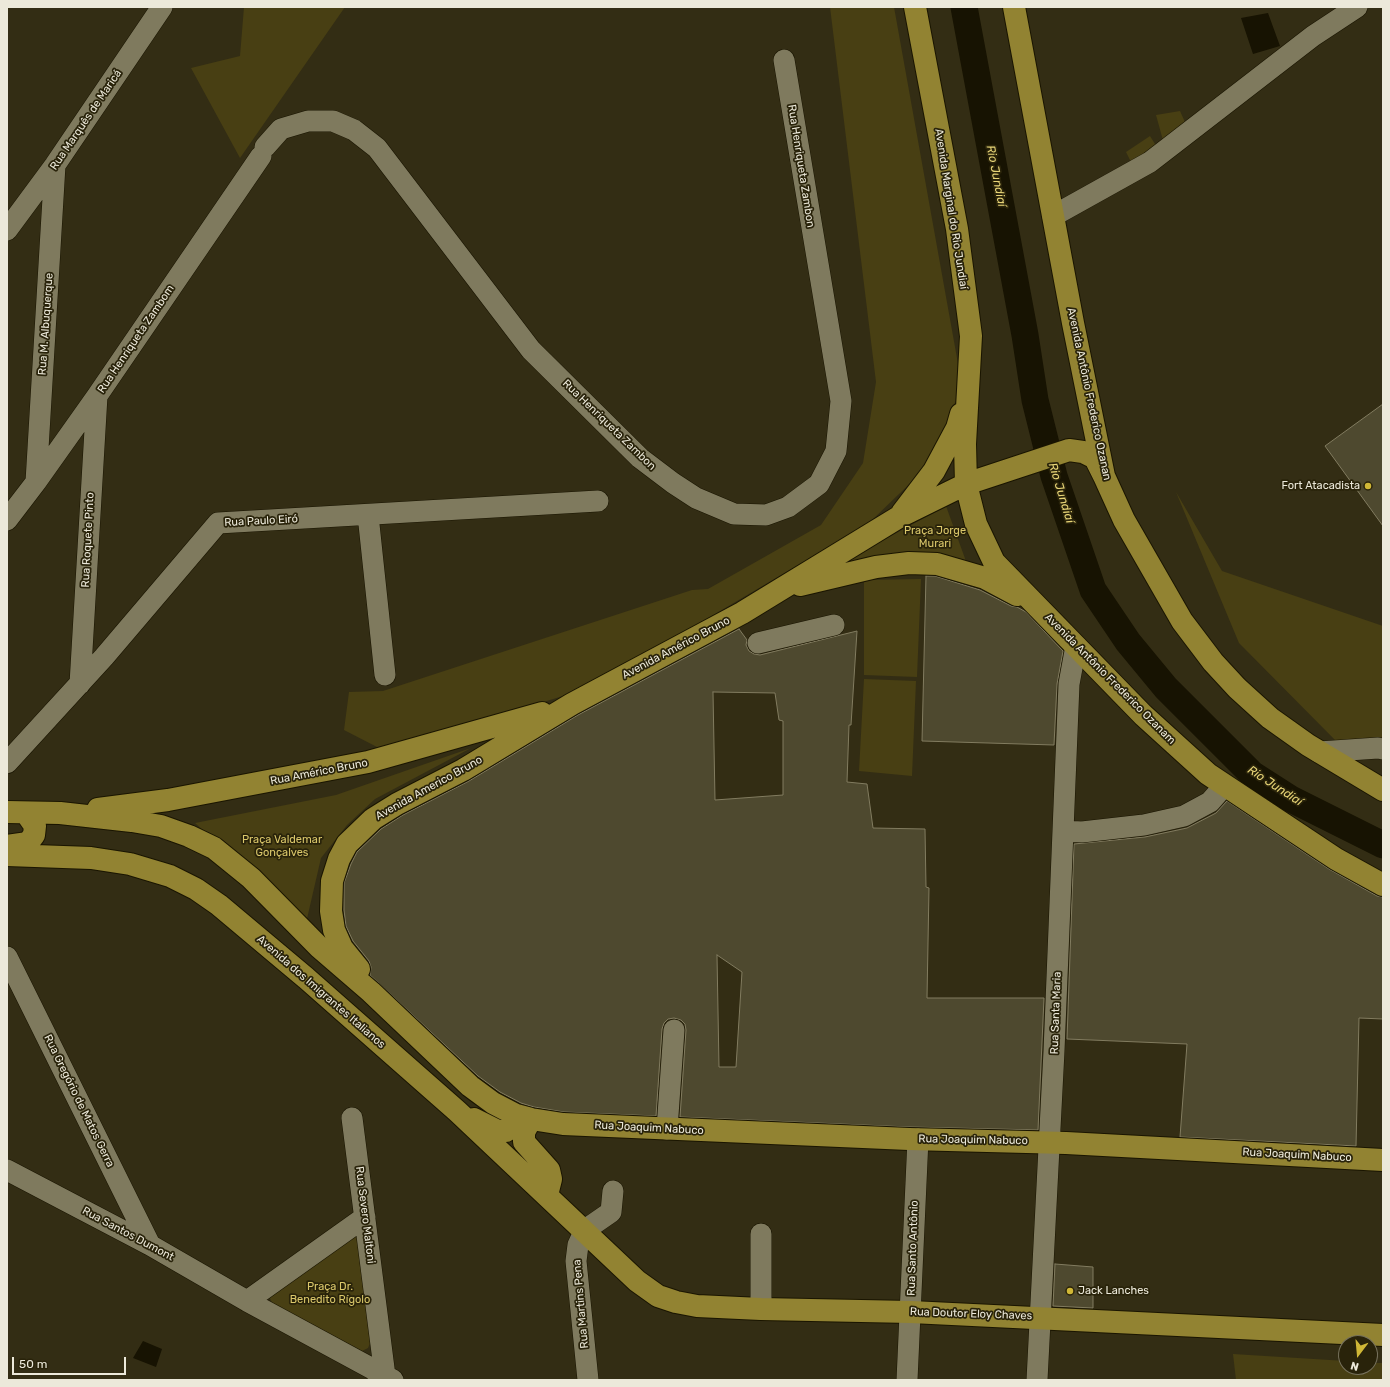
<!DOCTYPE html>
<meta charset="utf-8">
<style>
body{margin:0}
#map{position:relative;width:1390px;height:1387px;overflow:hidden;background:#332d14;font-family:Rubik,sans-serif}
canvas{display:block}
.frame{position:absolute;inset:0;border:8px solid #ece9da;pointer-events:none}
.north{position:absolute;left:1338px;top:1335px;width:40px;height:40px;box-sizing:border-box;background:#29230a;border:1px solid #77725d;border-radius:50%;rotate:196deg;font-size:11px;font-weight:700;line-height:16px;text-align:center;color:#ece9da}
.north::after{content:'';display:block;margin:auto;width:14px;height:18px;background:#d0b736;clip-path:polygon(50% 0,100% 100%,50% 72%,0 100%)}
.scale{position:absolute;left:12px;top:1357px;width:114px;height:18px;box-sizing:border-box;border:2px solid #ece9da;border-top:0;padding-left:5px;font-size:12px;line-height:14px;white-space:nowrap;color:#ece9da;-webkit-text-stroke:3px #29230a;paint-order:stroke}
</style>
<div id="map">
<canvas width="1390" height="1387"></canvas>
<div class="frame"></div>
<div class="north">N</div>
<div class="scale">50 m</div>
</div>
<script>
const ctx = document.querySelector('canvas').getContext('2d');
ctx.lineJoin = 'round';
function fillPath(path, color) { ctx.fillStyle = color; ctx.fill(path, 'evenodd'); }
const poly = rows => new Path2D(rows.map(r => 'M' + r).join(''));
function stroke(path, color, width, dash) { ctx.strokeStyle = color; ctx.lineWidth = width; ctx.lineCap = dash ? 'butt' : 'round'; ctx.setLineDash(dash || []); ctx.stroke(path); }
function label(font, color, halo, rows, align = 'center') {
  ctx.font = font + ' Rubik,sans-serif'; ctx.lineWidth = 3.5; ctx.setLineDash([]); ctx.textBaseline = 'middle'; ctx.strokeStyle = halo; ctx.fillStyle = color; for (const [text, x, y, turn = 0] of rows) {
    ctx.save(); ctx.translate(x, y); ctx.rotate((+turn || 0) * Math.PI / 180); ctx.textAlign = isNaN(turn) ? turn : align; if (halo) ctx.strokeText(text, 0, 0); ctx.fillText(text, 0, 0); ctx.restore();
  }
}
fillPath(poly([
 [244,7,345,7,240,158,191,68,240,56],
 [830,7,894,7,962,386,929,465,869,523,693,627,563,696,402,745,379,748,344,730,349,692,383,691,692,590,708,589,821,525,863,463,876,382],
 [1180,111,1188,129,1164,144,1156,115],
 [1150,136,1160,152,1134,168,1126,152],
 [1176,492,1222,571,1383,626,1383,738,1336,741,1239,643],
 [946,506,967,564,834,567],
 [921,579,917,677,864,675,864,580],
 [864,679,916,681,912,776,859,771],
 [471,748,375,799,347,825,321,858,306,923,195,823,336,795],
 [353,1236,359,1238,371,1341,368,1348,362,1351,272,1303,269,1296],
 [1233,1354,1346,1361,1346,1367,1370,1367,1370,1363,1383,1363,1383,1380,1236,1380]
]), '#483f13');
fillPath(poly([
 [1268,13,1280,46,1253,54,1241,18],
 [143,1341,162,1349,156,1367,133,1358]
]), '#171302');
stroke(poly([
 [964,7,1025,335,1035,400,1054,476,1093,590,1128,642,1166,688,1252,774,1291,799,1383,845]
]), '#171302', 27);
const building = poly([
 [1383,404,1383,526,1325,446,1383,404],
 [926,576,935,576,980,590,1011,606,1017,607,1026,612,1063,651,1057,684,1054,745,922,741,926,576],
 [739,629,747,640,746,645,749,651,754,654,760,655,857,631,851,725,849,725,847,782,867,784,873,828,925,829,926,887,929,888,927,998,1044,998,1038,1130,909,1127,680,1117,686,1030,685,1024,681,1020,674,1018,668,1019,664,1023,662,1029,656,1116,564,1112,534,1107,521,1103,500,1092,478,1076,370,975,371,967,369,961,353,941,346,926,344,910,344,883,351,864,357,852,381,829,403,815,469,781,578,715,739,629],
 [713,692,775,693,779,720,783,721,783,795,715,800,713,692],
 [717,955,742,972,736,1067,719,1067,717,955],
 [1227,801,1329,869,1377,896,1383,897,1383,1019,1359,1018,1356,1146,1180,1137,1187,1044,1067,1039,1074,844,1145,837,1187,828,1216,813,1227,801],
 [1055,1264,1093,1267,1093,1308,1053,1306,1055,1264]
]);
fillPath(building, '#4e492f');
stroke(building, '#827c60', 1);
const minor = poly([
 [265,147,281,129,308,121,333,121,354,130,377,148,531,350,640,458,673,483,696,498,734,514,766,515,788,507,819,484,836,451,841,401,784,60],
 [1053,216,1150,162,1313,36,1357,7],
 [7,230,55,165,162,7],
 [36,482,55,165],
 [368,515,385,675],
 [7,520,36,482,97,396,261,156],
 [758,643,834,625],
 [80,684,97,396],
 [1319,752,1378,748,1383,749],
 [7,763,104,657,218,523,598,501],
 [1063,831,1082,832,1144,825,1184,816,1210,802,1224,786],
 [7,957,150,1245],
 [352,1118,385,1376,378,1380],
 [667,1129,674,1030],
 [7,1170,150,1245,247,1301,393,1380],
 [761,1234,761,1309],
 [247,1301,365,1217],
 [588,1380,576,1261,578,1245,585,1230,611,1212,613,1191],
 [907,1380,918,1139],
 [1037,1380,1054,1051,1069,684,1076,646]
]);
const major = poly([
 [915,7,957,229,971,336,965,444,966,484,976,524,994,562,1143,715,1208,774,1336,859,1383,885],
 [1014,7,1073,323,1104,476,1124,520,1182,621,1213,662,1237,688,1270,718,1308,745,1383,790],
 [902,513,934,471,957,428,961,414],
 [800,585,876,567,909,563,937,564,985,578,1017,595],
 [98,809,168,800,368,762,542,713],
 [7,812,60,813,132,821,161,826,189,836,214,848,251,878,320,948,371,992,470,1086,493,1103,516,1115,531,1119,563,1124,909,1139,1066,1143,1383,1160],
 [7,846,28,843,34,835,35,826,26,813],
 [7,855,91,858,130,864,170,876,196,889,219,905,306,978,457,1111,637,1281,658,1296,676,1302,697,1306,761,1309,911,1312,1383,1335],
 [359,969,342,948,334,930,331,911,332,881,339,859,347,844,373,819,397,804,463,770,572,704,742,613,899,517,966,484,1069,450,1083,452,1095,458,1104,476],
 [474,1119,498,1131,506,1131,512,1126,516,1115],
 [531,1119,524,1132,524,1142,549,1170,551,1179,547,1195]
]);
stroke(minor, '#1a1500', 22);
stroke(major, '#1a1500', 24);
stroke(minor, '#7f7a5e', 21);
stroke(major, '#928332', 22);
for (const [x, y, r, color] of [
 [1368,486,4,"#d0b736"],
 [1070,1291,4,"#d0b736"]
]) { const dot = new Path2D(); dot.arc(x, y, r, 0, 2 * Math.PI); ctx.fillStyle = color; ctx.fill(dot); stroke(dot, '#29230a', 1.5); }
label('11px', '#ece9da', '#29230a', [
 ["Rua Marquês de Maricá",86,120,-56],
 ["Rua Henriqueta Zambon",801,166,81],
 ["Avenida Marginal do Rio Jundiaí",951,209,81],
 ["Rua M. Albuquerque",46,324,-86],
 ["Rua Henriqueta Zambom",136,339,-56],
 ["Avenida Antônio Frederico Ozanan",1089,394,78],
 ["Rua Henriqueta Zambon",609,425,44],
 ["Rua Paulo Eiró",261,521,-3],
 ["Rua Roquete Pinto",88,540,-87],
 ["Avenida Américo Bruno",676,648,-28],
 ["Avenida Antônio Frederico Ozanam",1110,679,45],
 ["Rua Américo Bruno",319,772,-11],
 ["Avenida Americo Bruno",429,788,-29],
 ["Avenida dos Imigrantes Italianos",321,992,41],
 ["Rua Santa Maria",1056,1013,-88],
 ["Rua Gregório de Matos Gerra",79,1101,64],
 ["Rua Joaquim Nabuco",649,1128,3],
 ["Rua Joaquim Nabuco",973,1140,1],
 ["Rua Joaquim Nabuco",1297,1155,3],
 ["Rua Severo Maltoni",365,1215,83],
 ["Rua Santos Dumont",128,1234,28],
 ["Rua Santo Antônio",913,1248,-88],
 ["Rua Martins Pena",581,1304,-95],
 ["Rua Doutor Eloy Chaves",971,1314,2]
]);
label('11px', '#ece9da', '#29230a', [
 ["Fort Atacadista",1360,486],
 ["Jack Lanches",1078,1291,"left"]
], 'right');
label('11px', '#dbc86b', '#29230a', [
 ["Praça Jorge",935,531],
 ["Murari",935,544],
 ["Praça Valdemar",282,840],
 ["Gonçalves",282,853],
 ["Praça Dr.",330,1287],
 ["Benedito Rígolo",330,1300]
]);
label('italic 12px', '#e7d477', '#29230a', [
 ["Rio Jundiaí",996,176,79],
 ["Rio Jundiaí",1061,493,73],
 ["Rio Jundiaí",1275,786,33]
]);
</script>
